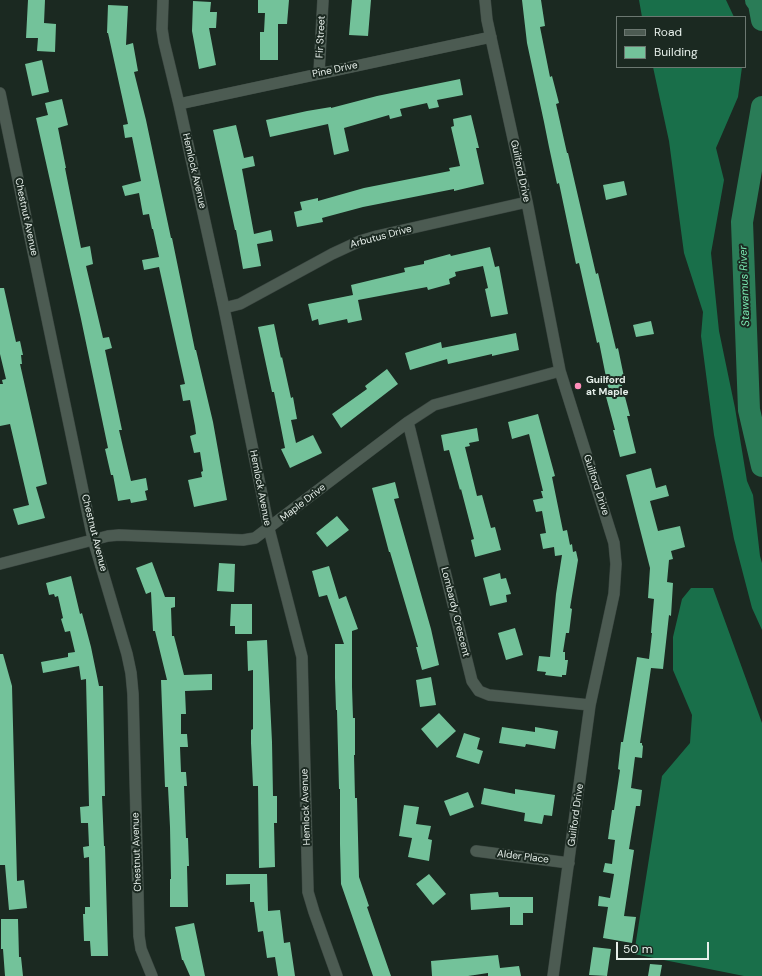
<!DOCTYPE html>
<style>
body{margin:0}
#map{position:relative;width:762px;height:976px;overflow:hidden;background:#1b2921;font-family:"DM Sans",sans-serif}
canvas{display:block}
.legend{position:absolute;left:616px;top:16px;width:130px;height:52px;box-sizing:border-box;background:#1b2921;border:1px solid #6c7871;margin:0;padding:5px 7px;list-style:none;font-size:12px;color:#e6efea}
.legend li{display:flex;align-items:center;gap:8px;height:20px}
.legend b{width:20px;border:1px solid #6c7871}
.scale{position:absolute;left:616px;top:942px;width:93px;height:18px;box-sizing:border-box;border:2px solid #e6efea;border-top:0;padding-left:5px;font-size:12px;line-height:14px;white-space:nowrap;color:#e6efea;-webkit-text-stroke:3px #1b2921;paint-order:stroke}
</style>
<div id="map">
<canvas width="762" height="976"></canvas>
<ul class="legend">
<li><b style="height:5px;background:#4c5b52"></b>Road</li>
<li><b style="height:11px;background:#73c29a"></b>Building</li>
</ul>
<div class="scale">50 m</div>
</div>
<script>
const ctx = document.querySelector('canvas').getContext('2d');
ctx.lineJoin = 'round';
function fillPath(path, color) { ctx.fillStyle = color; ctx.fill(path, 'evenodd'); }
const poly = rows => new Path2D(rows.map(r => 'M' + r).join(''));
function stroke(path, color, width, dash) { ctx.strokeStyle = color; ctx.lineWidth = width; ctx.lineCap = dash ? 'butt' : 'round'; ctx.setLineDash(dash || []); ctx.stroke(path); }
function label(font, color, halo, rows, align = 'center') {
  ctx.font = font + ' "DM Sans",sans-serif'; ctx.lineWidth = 4; ctx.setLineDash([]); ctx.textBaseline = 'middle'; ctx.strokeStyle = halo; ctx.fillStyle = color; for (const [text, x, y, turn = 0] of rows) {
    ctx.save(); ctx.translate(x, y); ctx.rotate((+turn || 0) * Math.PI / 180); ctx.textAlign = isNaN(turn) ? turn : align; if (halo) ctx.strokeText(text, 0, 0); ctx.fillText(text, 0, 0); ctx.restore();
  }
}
fillPath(poly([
 [639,0,726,0,734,17,642,17],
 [653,67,742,67,738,97,716,148,724,180,711,253,719,331,735,408,747,481,753,495,760,556,762,563,762,630,752,608,734,539,714,435,701,336,703,312,684,253,669,141],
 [691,588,713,588,762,723,762,976,744,976,634,954,662,776,690,743,692,715,673,670,673,637,682,599]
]), '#196f4a');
stroke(poly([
 [756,0,759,4,762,20],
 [762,107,742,222,749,410,762,466]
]), '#2a7c57', 22);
fillPath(poly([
 [28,0,45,0,44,23,56,24,55,52,37,51,38,38,26,38],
 [258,0,289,0,287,24,278,24,278,60,260,60,260,32,264,32,265,13,258,13],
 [352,0,371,0,368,36,349,35],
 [522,0,541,0,545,26,540,27,550,77,552,76,559,103,556,104,567,153,568,153,596,274,598,273,616,349,618,348,624,377,620,378,630,416,627,416,636,453,620,457,613,430,615,430,605,393,609,392,599,342,597,343,579,263,576,264,559,183,557,184,549,147,544,122,527,43],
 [193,1,211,2,210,12,217,12,216,28,209,28,216,65,199,69,192,31],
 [108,5,128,6,126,45,133,43,138,71,134,72,146,120,171,238,172,238,195,350,196,350,213,422,227,500,194,507,188,480,202,477,201,472,203,471,200,452,194,453,190,436,196,434,195,426,190,400,183,401,180,385,185,384,159,267,144,270,142,260,159,257,153,229,152,229,149,214,143,215,139,193,125,196,122,186,141,181,132,137,125,138,123,125,128,124,108,33,107,33],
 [42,60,49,92,32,96,25,64],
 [460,79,463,95,437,100,439,107,429,109,427,103,400,109,402,116,390,119,389,115,344,128,349,151,334,155,328,124,270,137,266,120,307,111,331,107,331,108,377,96],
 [62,99,68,125,58,128,66,168,65,168,81,248,90,246,93,264,86,266,103,338,109,337,112,348,105,350,122,430,119,430,131,481,146,478,148,490,145,491,147,500,131,503,130,499,118,501,113,475,111,475,105,449,108,448,81,319,36,118,48,115,45,103],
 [471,115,479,148,476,148,484,184,454,191,454,189,363,207,322,218,323,222,297,227,294,212,302,210,300,202,318,198,318,201,364,188,450,171,449,168,460,166,451,127,454,126,453,119],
 [236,125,244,158,253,156,255,166,242,169,254,234,271,230,273,241,257,244,261,266,243,269,236,230,235,230,213,130],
 [624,181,627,195,606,200,603,185],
 [490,247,495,267,499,266,508,314,491,317,485,289,488,288,483,266,455,272,456,276,449,279,450,284,428,290,427,287,358,300,362,320,348,323,347,319,319,325,318,319,312,321,308,304,353,295,351,285,405,272,404,268,424,264,424,261,450,254,451,256],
 [0,288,4,288,16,342,20,341,23,355,21,355,22,364,20,364,47,484,36,487,45,518,18,525,13,509,29,505,10,424,0,426,0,384,3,384,2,380,6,379,0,354],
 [651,321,654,334,636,337,633,325],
 [274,324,281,358,282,357,291,398,293,397,297,419,291,420,296,443,313,435,322,453,290,468,281,449,285,448,274,392,272,392,258,327],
 [516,333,519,350,492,356,492,354,448,364,447,359,410,370,405,353,441,342,442,348],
 [387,369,398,384,341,428,332,414,367,389,365,386],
 [538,414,555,476,552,477,563,531,567,530,570,545,572,544,573,552,576,551,578,560,570,608,572,609,569,633,566,633,563,652,565,652,565,660,568,660,566,675,562,675,562,677,545,675,546,672,537,671,539,656,550,657,556,594,562,555,555,556,554,547,543,549,540,534,546,533,542,511,536,512,533,500,543,498,541,491,543,491,529,434,512,439,508,422],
 [477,428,479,441,469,443,470,446,465,447,477,496,482,495,491,528,495,527,501,550,475,557,471,540,474,539,461,489,460,490,449,450,444,451,441,435],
 [651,468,656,488,666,485,669,496,650,501,658,531,680,526,685,547,671,551,673,559,669,560,667,582,673,583,671,616,669,615,663,669,651,668,640,743,642,743,642,745,643,746,642,758,635,757,631,788,642,790,640,806,636,806,629,849,634,850,624,916,636,917,632,943,603,938,608,907,598,906,599,896,610,898,614,874,603,872,605,863,612,864,615,840,608,839,612,810,614,810,620,770,618,769,621,742,623,742,637,657,649,659,652,633,651,633,654,599,648,598,650,568,626,475],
 [395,482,399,498,394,499,431,629,439,665,422,670,416,647,418,647,390,552,389,552,372,488],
 [337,516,349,530,327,547,316,533],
 [152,562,165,597,175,597,175,607,171,608,172,636,174,636,184,675,212,674,212,690,185,691,186,714,181,714,181,734,187,734,188,747,180,747,181,772,186,772,187,786,184,786,186,838,188,838,189,866,187,866,188,907,170,907,170,879,171,879,170,827,168,787,165,787,161,680,167,680,155,631,153,631,151,592,146,594,136,568],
 [219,563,235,564,234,592,217,591],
 [329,566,339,599,346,596,358,629,352,631,352,687,353,718,355,718,355,755,354,755,355,798,357,798,359,877,369,906,367,907,391,976,373,976,341,884,340,844,340,789,339,789,337,710,336,710,335,678,335,644,344,644,327,595,319,597,312,571],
 [500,573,501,579,506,578,511,594,506,595,507,602,490,606,483,578],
 [71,576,80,614,82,613,91,647,99,686,103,686,105,796,102,796,104,846,105,846,108,956,91,956,90,941,84,941,83,914,85,914,85,907,90,907,89,857,84,858,83,847,89,846,88,823,81,823,80,807,89,806,86,679,81,680,79,666,43,673,41,662,68,657,68,653,75,652,70,631,65,632,61,619,63,618,58,596,55,597,54,594,49,595,46,583],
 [231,604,252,604,252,634,235,634,235,626,230,626],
 [515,628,523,655,506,660,498,633],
 [267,640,272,742,273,796,277,796,277,823,274,823,275,867,259,868,258,786,253,786,251,743,251,730,253,729,253,670,248,671,247,641],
 [0,654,3,654,12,686,17,881,24,880,27,908,9,910,5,865,0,865],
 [431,677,436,705,420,707,416,680],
 [439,713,456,731,437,748,421,729],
 [502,727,535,732,535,727,558,731,555,749,526,744,525,747,499,743],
 [464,733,480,738,477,749,483,751,479,764,456,757],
 [484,788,515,794,515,789,555,795,552,816,544,815,542,824,524,821,525,813,481,804],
 [468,792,474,807,450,816,444,801],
 [404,805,419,807,416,824,431,826,428,839,432,840,429,861,408,857,412,838,399,836],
 [226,874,267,874,268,911,280,910,284,943,290,942,295,976,278,976,275,957,267,958,263,931,258,932,254,902,250,902,250,884,226,885],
 [429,874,446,894,433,905,416,884],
 [498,892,499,897,533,897,533,913,523,913,523,925,510,925,510,907,471,910,470,894],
 [1,919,18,919,19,957,21,957,23,976,5,976,3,949,1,949],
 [194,923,205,976,190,976,183,960,182,960,175,927],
 [593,947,611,949,607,976,589,975],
 [498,955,500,968,519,966,521,976,488,976,488,973,468,976,432,976,431,961],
 [650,964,662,965,660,976,648,976]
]), '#73c29a');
const street = poly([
 [163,0,162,29,164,42,179,104,224,308,269,529,302,657,308,892,314,912,337,976],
 [485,0,487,20,527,202,560,371,614,543,616,564,614,594,590,705,553,976],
 [319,73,323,0],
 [0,93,93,539,127,654,131,673,133,694,139,936,141,949,152,976],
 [179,104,491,37],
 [224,308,240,304,332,254,360,241,377,236,527,202],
 [408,422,472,681,479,691,489,695,590,705],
 [0,564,108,536,119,535,243,540,255,538,408,422,434,405,560,371],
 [476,851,569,863]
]);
stroke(street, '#3b4641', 12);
stroke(street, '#4c5b52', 11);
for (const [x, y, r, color] of [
 [578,386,4,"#ff8eba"]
]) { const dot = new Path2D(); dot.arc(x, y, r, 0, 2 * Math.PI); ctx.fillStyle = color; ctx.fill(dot); stroke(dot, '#1b2921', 1.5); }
label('10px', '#e6efea', '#1b2921', [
 ["Fir Street",321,37,-87],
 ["Pine Drive",335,70,-12],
 ["Hemlock Avenue",194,171,77],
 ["Guilford Drive",520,171,78],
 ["Chestnut Avenue",26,217,78],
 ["Arbutus Drive",381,237,-15],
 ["Guilford Drive",596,485,72],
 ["Hemlock Avenue",260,488,79],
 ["Maple Drive",303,503,-38],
 ["Chestnut Avenue",94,533,76],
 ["Lombardy Crescent",455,612,76],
 ["Hemlock Avenue",306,807,-92],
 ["Guilford Drive",576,815,-82],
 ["Chestnut Avenue",137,852,-92],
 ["Alder Place",523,857,7]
]);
label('bold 10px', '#e6efea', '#1b2921', [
 ["Guilford",586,380],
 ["at Maple",586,392]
], 'left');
label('italic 11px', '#7be9b2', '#1b2921', [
 ["Stawamus River",745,286,-92]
]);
</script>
